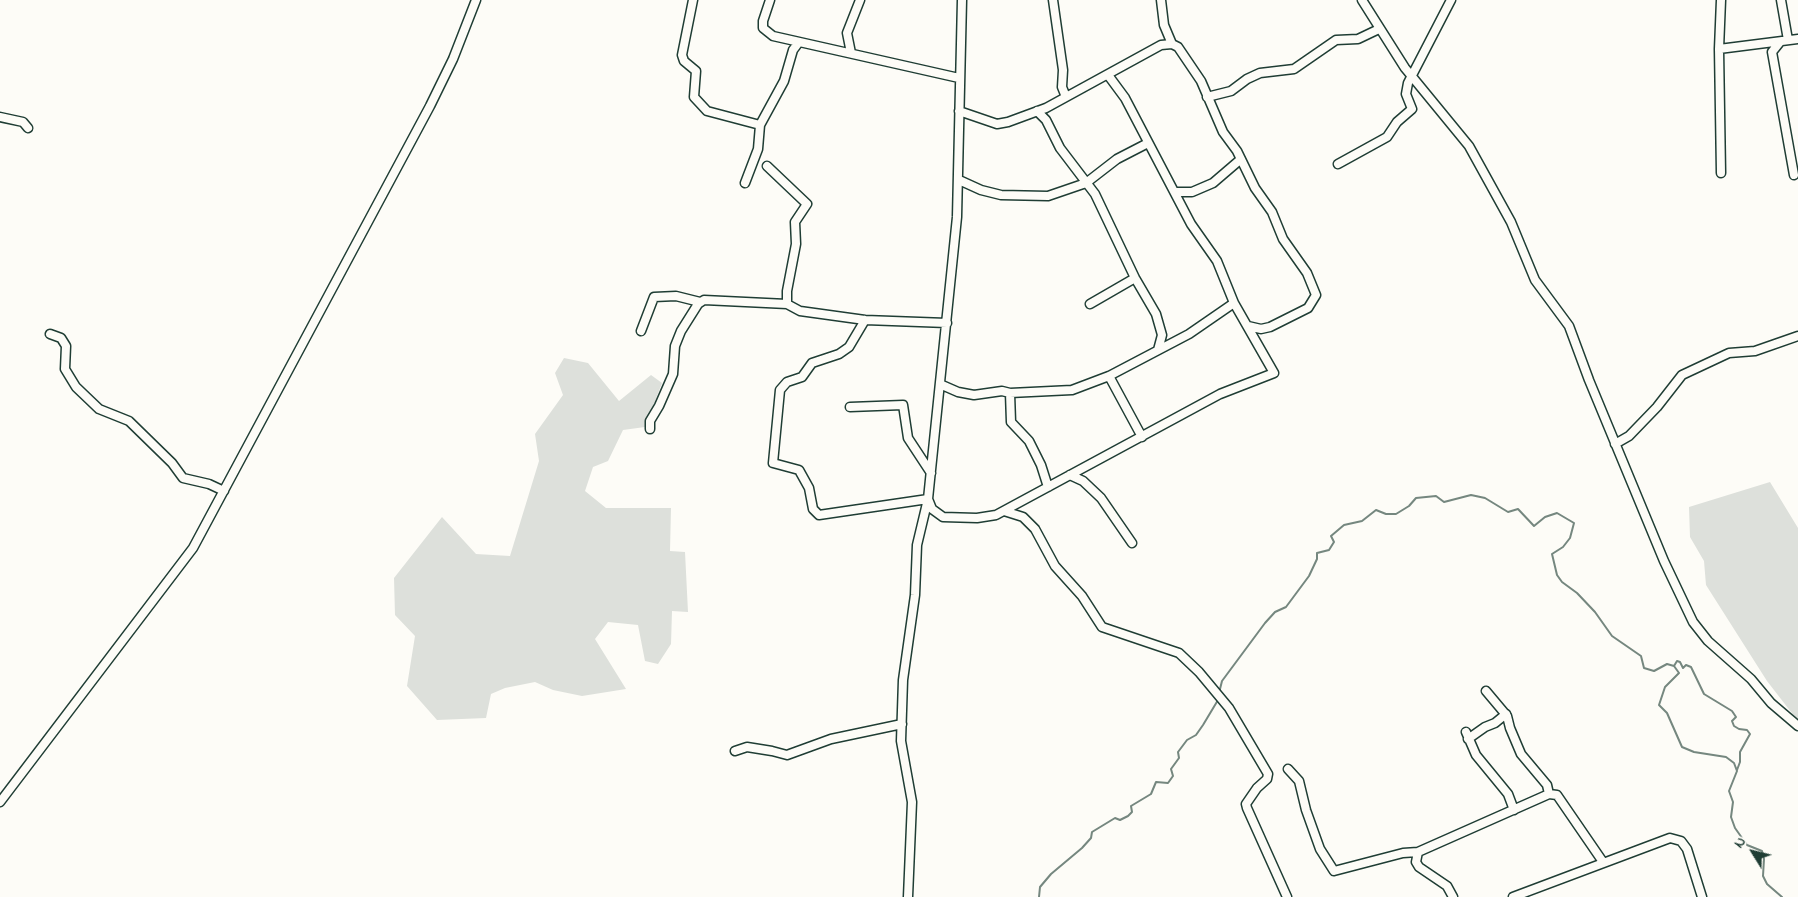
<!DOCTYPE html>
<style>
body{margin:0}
#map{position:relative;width:1798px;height:897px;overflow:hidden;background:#fdfcf7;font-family:"Indie Flower",sans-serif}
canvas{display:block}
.north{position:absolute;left:1728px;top:827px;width:50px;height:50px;-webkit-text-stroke:4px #fdfcf7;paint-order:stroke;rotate:306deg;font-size:14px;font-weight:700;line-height:20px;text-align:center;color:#1f3d34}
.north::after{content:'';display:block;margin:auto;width:18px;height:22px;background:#1f3d34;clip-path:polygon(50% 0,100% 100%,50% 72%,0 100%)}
</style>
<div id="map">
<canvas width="1798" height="897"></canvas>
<div class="north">N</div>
</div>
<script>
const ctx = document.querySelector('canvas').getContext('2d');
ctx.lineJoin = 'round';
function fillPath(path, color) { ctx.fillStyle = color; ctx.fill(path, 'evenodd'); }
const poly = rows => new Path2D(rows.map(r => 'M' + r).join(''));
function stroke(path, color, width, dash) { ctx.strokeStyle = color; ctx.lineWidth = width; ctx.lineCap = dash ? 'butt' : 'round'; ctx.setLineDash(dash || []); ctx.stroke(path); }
fillPath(poly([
 [564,358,588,363,619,401,651,375,662,383,645,427,623,430,608,461,593,467,585,491,606,508,671,508,670,551,685,552,688,612,672,611,671,644,658,664,645,661,638,625,608,622,595,639,626,689,582,696,553,690,535,682,505,688,491,694,486,718,437,720,407,686,415,636,395,615,394,578,442,517,476,554,510,556,539,461,535,434,563,395,555,373],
 [1770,482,1798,528,1798,721,1767,681,1706,585,1704,561,1690,537,1689,507]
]), '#dde0db');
stroke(poly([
 [1674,666,1677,661,1680,662,1683,668,1686,665,1691,667,1704,694,1732,711,1736,717,1732,721,1734,726,1739,729,1747,730,1750,734,1740,752,1740,762,1737,770],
 [1219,693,1222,681,1265,623,1275,612,1286,607,1309,576,1317,559,1317,553,1329,550,1334,542,1331,536,1344,525,1362,521,1376,510,1386,514,1396,514,1409,506,1416,498,1436,496,1444,502,1471,495,1485,498,1508,512,1518,509,1534,526,1545,517,1557,513,1574,523,1570,538,1563,547,1552,554,1557,575,1562,582,1577,593,1595,612,1612,636,1641,656,1644,668,1654,671,1667,664,1674,666,1679,673,1665,687,1659,705,1667,713,1682,747,1694,752,1726,757,1734,763,1737,771,1729,791,1733,802,1731,817,1735,828,1747,845,1762,851,1764,859,1763,876,1767,884,1782,897],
 [1039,897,1040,887,1051,874,1082,848,1091,838,1092,832,1115,818,1120,820,1128,816,1132,812,1131,806,1151,794,1156,782,1168,783,1173,776,1171,769,1179,758,1178,752,1187,740,1196,735,1203,725,1218,700]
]), '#75877f', 2);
const minor = poly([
 [693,0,682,55,684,61,696,71,694,97,707,111,760,125],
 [770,0,763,21,763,28,773,36,959,78],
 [1053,0,1063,70,1062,87,1066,97],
 [1161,0,1164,25,1172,44],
 [1362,0,1405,68,1469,146,1511,222,1535,280,1569,326,1589,380,1664,561,1693,622,1708,641,1751,679,1771,703,1798,726],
 [1721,0,1719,49,1721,173],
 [1781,0,1788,40],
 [1780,42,1772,52,1794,175],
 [1719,49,1798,39],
 [851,53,847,33,860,0],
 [1207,97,1231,91,1247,79,1260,73,1294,69,1336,40,1358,39,1379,29],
 [959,111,997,124,1008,122,1046,108,1161,45,1172,44,1178,47,1201,81,1223,132,1237,151,1255,188,1272,212,1283,239,1307,273,1316,295,1308,308,1270,327,1261,329,1248,326],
 [1037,111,1046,120,1060,148,1095,194,1135,278,1156,314,1162,335,1158,350],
 [0,117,23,122,28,128],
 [1338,164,1387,137,1397,122,1412,109,1406,94,1408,83,1451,0],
 [767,166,807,204,795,222,796,244,787,291,787,304],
 [959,180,981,190,1001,195,1048,196,1086,183,1117,159,1148,143],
 [745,183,758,149,760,125,784,81,793,50,799,42],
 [1176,192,1192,192,1213,183,1241,159],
 [1090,304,1135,278],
 [865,320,849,347,839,354,812,363,802,377,787,382,780,390,773,463,799,470,809,488,813,509,819,515,928,499,932,509,943,517,977,518,996,515,1220,394,1274,373,1234,303,1217,261,1191,224,1125,98,1108,75],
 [641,331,654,297,676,296,700,302],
 [50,334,61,338,66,346,65,369,76,387,99,409,129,421,172,463,183,478,209,484,224,491],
 [1109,376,1142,437],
 [942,385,958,392,974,395,1002,391,1010,393,1072,390,1109,376,1189,334,1234,303],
 [1010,393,1011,422,1029,441,1041,465,1048,487],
 [850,407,903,405,908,438,931,473],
 [650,429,650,421,659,406,673,374,675,346,681,331,698,304,704,300,787,304,800,311,865,320,947,323],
 [1615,444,1629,436,1657,407,1682,375,1729,353,1755,351,1798,336],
 [1070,475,1083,481,1101,498,1132,543],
 [1004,511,1023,517,1035,529,1055,566,1082,596,1102,627,1179,653,1199,672,1229,708,1268,774,1267,779,1257,788,1246,804,1247,808,1287,897],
 [1486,691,1507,716,1510,728,1521,754,1547,785,1549,794],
 [1466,732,1476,755,1508,794,1514,810],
 [1468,739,1485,727,1495,723,1506,714],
 [735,751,747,747,772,751,787,755,831,739,902,724],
 [1288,769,1299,781,1306,810,1320,849,1334,871,1403,853,1418,852],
 [0,802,193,548,430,106,453,59,476,0],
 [908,897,912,802,901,741,903,680,915,595,917,545,928,499,957,217,962,0],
 [1453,897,1447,886,1419,867,1416,862,1418,852,1549,794,1557,795,1603,862],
 [1513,897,1670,838,1681,841,1687,849,1702,897]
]);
stroke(minor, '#1f3d34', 11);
stroke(minor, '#fdfcf7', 8);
</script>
